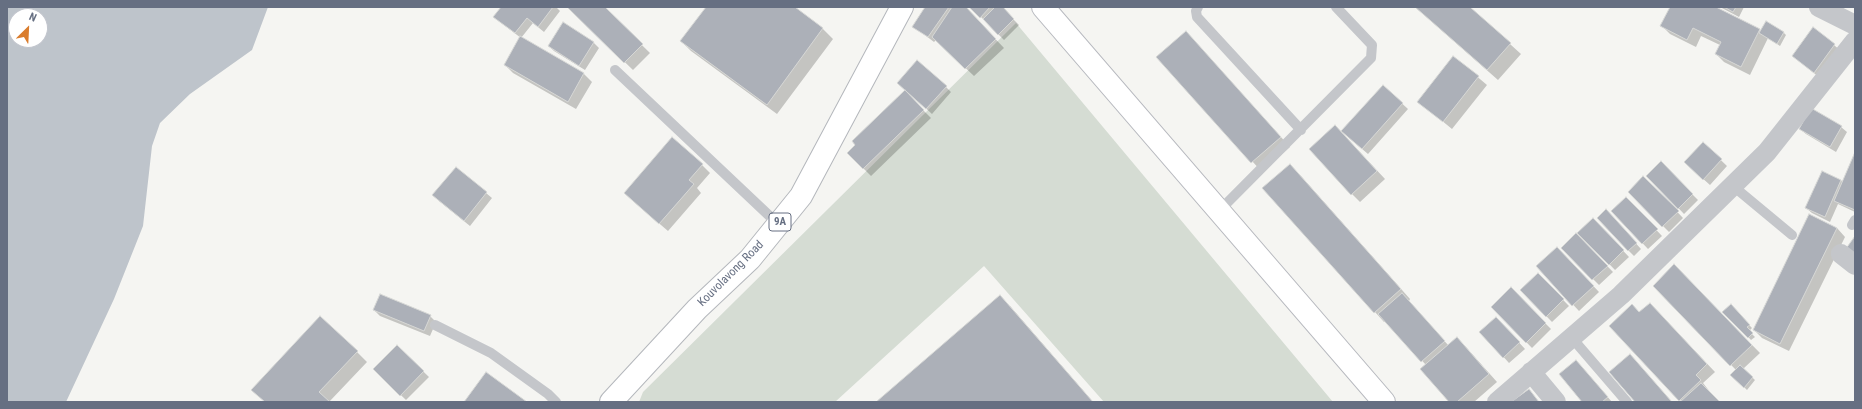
<!DOCTYPE html>
<style>
body{margin:0}
#map{position:relative;width:1862px;height:409px;overflow:hidden;background:#f5f5f2;font-family:"Roboto Condensed",sans-serif}
canvas{display:block}
.frame{position:absolute;inset:0;border:8px solid #666f82;pointer-events:none}
.north{position:absolute;left:8px;top:8px;width:40px;height:40px;box-sizing:border-box;background:#fff;border:1px solid #c2c5cd;border-radius:50%;rotate:24deg;font-size:11px;font-weight:700;line-height:16px;text-align:center;color:#666f82}
.north::after{content:'';display:block;margin:auto;width:14px;height:18px;background:#da7d2e;clip-path:polygon(50% 0,100% 100%,50% 72%,0 100%)}
</style>
<div id="map">
<canvas width="1862" height="409"></canvas>
<div class="frame"></div>
<div class="north">N</div>
</div>
<script>
const ctx = document.querySelector('canvas').getContext('2d');
ctx.lineJoin = 'round';
function fillPath(path, color) { ctx.fillStyle = color; ctx.fill(path, 'evenodd'); }
const poly = rows => new Path2D(rows.map(r => 'M' + r).join(''));
function stroke(path, color, width, dash) { ctx.strokeStyle = color; ctx.lineWidth = width; ctx.lineCap = dash ? 'butt' : 'round'; ctx.setLineDash(dash || []); ctx.stroke(path); }
function label(font, color, halo, rows, align = 'center') {
  ctx.font = font + ' "Roboto Condensed",sans-serif'; ctx.lineWidth = 4; ctx.setLineDash([]); ctx.textBaseline = 'middle'; ctx.strokeStyle = halo; ctx.fillStyle = color; for (const [text, x, y, turn = 0] of rows) {
    ctx.save(); ctx.translate(x, y); ctx.rotate((+turn || 0) * Math.PI / 180); ctx.textAlign = isNaN(turn) ? turn : align; if (halo) ctx.strokeText(text, 0, 0); ctx.fillText(text, 0, 0); ctx.restore();
  }
}
fillPath(poly([
 [1016,23,1333,402,1104,402,984,266,835,402,639,402,643,392]
]), '#d5dcd3');
fillPath(poly([
 [7,7,268,7,252,50,190,94,160,123,152,146,143,226,114,299,66,402,7,402],
 [16,16,40,16,40,40,16,40]
]), '#bec4cb');
fillPath(poly([
 [502,7,556,7,560,11,544,32,533,23,521,38,584,74,592,82,576,109,513,73,505,65,521,38,500,22],
 [568,7,603,7,650,53,633,70],
 [707,7,793,7,823,29,833,39,777,114,691,51,681,41],
 [927,7,965,7,1004,48,974,76,936,40,934,42,913,26],
 [971,7,1001,7,1019,25,1004,40],
 [1415,7,1469,7,1521,54,1498,80],
 [1671,7,1713,7,1761,32,1784,33,1786,35,1780,46,1768,38,1750,75,1724,62,1716,54,1720,45,1701,36,1696,47,1670,34,1662,26],
 [1720,7,1744,7,1739,17],
 [1814,29,1840,50,1820,78,1793,56],
 [1186,32,1290,147,1262,172,1158,57],
 [593,42,599,48,585,70,554,51,549,46],
 [1454,57,1487,85,1452,129,1419,102],
 [1383,86,1408,109,1368,154,1348,137],
 [946,87,951,92,932,114,904,88],
 [905,92,931,118,871,176,848,153],
 [1841,127,1847,132,1836,152,1806,134,1800,129],
 [1343,134,1385,179,1360,202,1352,194],
 [1703,143,1727,166,1710,185,1691,168],
 [1855,155,1855,212,1838,204,1830,222,1812,213,1806,208,1841,180,1843,183],
 [1661,163,1698,200,1684,214,1648,176],
 [702,165,710,173,697,188,701,193,668,231,633,201],
 [456,168,492,198,470,226,439,201],
 [1300,175,1410,299,1409,301,1448,345,1465,346,1497,382,1474,402,1451,402,1426,365,1386,321,1384,322,1375,312],
 [1644,177,1683,218,1669,232,1629,192],
 [1626,198,1662,236,1648,249,1612,211],
 [1611,216,1641,249,1634,256,1628,250],
 [1593,219,1629,257,1615,270,1579,233],
 [1837,228,1845,237,1789,351,1762,338,1754,330],
 [1576,234,1613,272,1599,285,1562,248],
 [1563,254,1599,292,1579,311,1537,266],
 [1674,266,1760,353,1743,369,1755,380,1747,390,1732,375,1736,370,1654,286],
 [1538,274,1569,306,1552,322,1521,290],
 [1511,289,1551,329,1532,348,1492,307],
 [1730,305,1752,328,1749,331,1755,337,1751,340,1724,312],
 [1010,306,1093,402,878,402],
 [374,310,430,316,436,322,430,336,380,316],
 [1658,312,1715,372,1703,383,1718,402,1682,402,1610,326,1640,313],
 [1502,324,1525,349,1509,363,1481,332],
 [397,346,429,377,406,400,374,369],
 [357,352,367,362,329,402,265,402],
 [1576,361,1582,367,1612,402,1583,402]
]), '#0003');
const building = poly([
 [501,7,553,7,538,27,527,18,515,33,493,17,501,7],
 [567,7,605,7,643,44,624,63,567,7],
 [706,7,795,7,823,28,767,105,680,41,706,7],
 [925,7,949,7,928,37,912,27,925,7],
 [952,7,966,7,996,39,965,69,932,37,952,7],
 [969,7,990,7,980,18,969,7],
 [995,7,1003,7,1014,19,998,35,983,19,995,7],
 [1415,7,1470,7,1511,43,1487,70,1415,7],
 [1670,7,1716,7,1760,29,1741,67,1715,54,1721,42,1693,28,1687,40,1660,26,1670,7],
 [1724,7,1736,7,1733,12,1724,7],
 [1766,21,1784,32,1777,44,1759,33,1766,21],
 [563,22,594,42,579,66,548,46,563,22],
 [1813,27,1835,44,1814,73,1792,56,1813,27],
 [1186,31,1281,137,1251,163,1156,57,1186,31],
 [520,36,584,73,568,102,504,65,520,36],
 [1453,56,1479,76,1443,122,1417,102,1453,56],
 [917,60,947,86,926,109,897,83,917,60],
 [1383,85,1403,103,1362,149,1341,131,1383,85],
 [905,90,924,110,863,169,847,153,855,145,852,141,905,90],
 [1811,108,1842,126,1830,147,1799,129,1811,108],
 [1335,125,1377,171,1351,195,1309,149,1335,125],
 [672,137,703,164,689,180,694,184,659,224,624,193,672,137],
 [1703,142,1722,159,1703,180,1684,162,1703,142],
 [1855,152,1855,210,1834,201,1855,152],
 [1661,161,1693,194,1678,209,1646,176,1661,161],
 [1290,164,1401,289,1374,313,1262,188,1290,164],
 [456,167,487,192,464,221,432,195,456,167],
 [1822,171,1841,180,1825,217,1805,208,1822,171],
 [1643,176,1679,211,1662,227,1628,192,1643,176],
 [1626,197,1658,229,1642,244,1611,211,1626,197],
 [1606,209,1637,243,1628,251,1597,218,1606,209],
 [1809,214,1837,228,1780,344,1753,330,1809,214],
 [1593,218,1624,250,1609,265,1577,233,1593,218],
 [1576,233,1608,266,1592,280,1561,248,1576,233],
 [1855,236,1855,257,1845,250,1855,236],
 [1557,247,1594,286,1572,306,1536,266,1557,247],
 [1674,264,1752,345,1730,366,1653,286,1674,264],
 [1538,273,1564,299,1546,317,1520,290,1538,273],
 [1511,287,1546,323,1526,343,1491,307,1511,287],
 [1402,293,1445,341,1421,362,1378,314,1402,293],
 [380,294,431,315,424,331,373,310,380,294],
 [1000,295,1093,402,876,402,1000,295],
 [1650,303,1707,364,1696,375,1701,380,1679,401,1609,326,1632,304,1639,312,1650,303],
 [1731,304,1750,325,1747,327,1753,333,1748,338,1722,312,1731,304],
 [320,316,358,351,319,392,330,402,265,402,251,390,320,316],
 [1496,317,1520,342,1503,358,1479,332,1496,317],
 [1457,337,1489,374,1457,402,1449,402,1420,369,1457,337],
 [397,345,424,371,400,396,373,369,397,345],
 [1630,354,1672,402,1635,402,1609,372,1630,354],
 [1576,360,1608,397,1602,402,1582,402,1559,374,1576,360],
 [1740,365,1753,377,1744,388,1730,375,1740,365],
 [486,372,527,402,464,402,486,372],
 [1701,383,1720,402,1680,402,1701,383],
 [1529,389,1539,402,1511,402,1529,389]
]);
fillPath(building, '#acb0b8');
stroke(building, '#d6d7d5', 1);
const secondary = poly([
 [1043,7,1384,402]
]);
const primary = poly([
 [611,402,697,309,750,259,801,196,902,7]
]);
stroke(secondary, '#b6b8be', 24);
stroke(primary, '#b4b7bc', 24);
stroke(poly([
 [1198,7,1196,11,1197,17,1301,130],
 [615,70,778,224],
 [1733,186,1792,235],
 [1219,211,1371,58,1372,45,1336,7],
 [1852,225,1855,220],
 [435,325,491,353,548,394,556,402],
 [1572,338,1627,402]
]), '#c4c6ca', 10);
stroke(poly([
 [1819,7,1855,25],
 [1841,254,1855,265],
 [1531,372,1556,402],
 [1497,402,1621,295,1767,152,1855,41]
]), '#c4c6ca', 20);
stroke(secondary, '#fff', 22);
stroke(primary, '#fff', 22);
for (const [x, y, w] of [
 [780,222,22]
]) { const box = new Path2D(); box.roundRect(x - w / 2, y - 9, w, 18, 3); ctx.fillStyle = '#fff'; ctx.fill(box); stroke(box, '#666f82', 1); }
label('bold 11px', '#666f82', null, [
 ["9A",780,222]
]);
label('12px', '#666f82', '#fff', [
 ["Kouvolavong Road",731,274,-45]
]);
</script>
